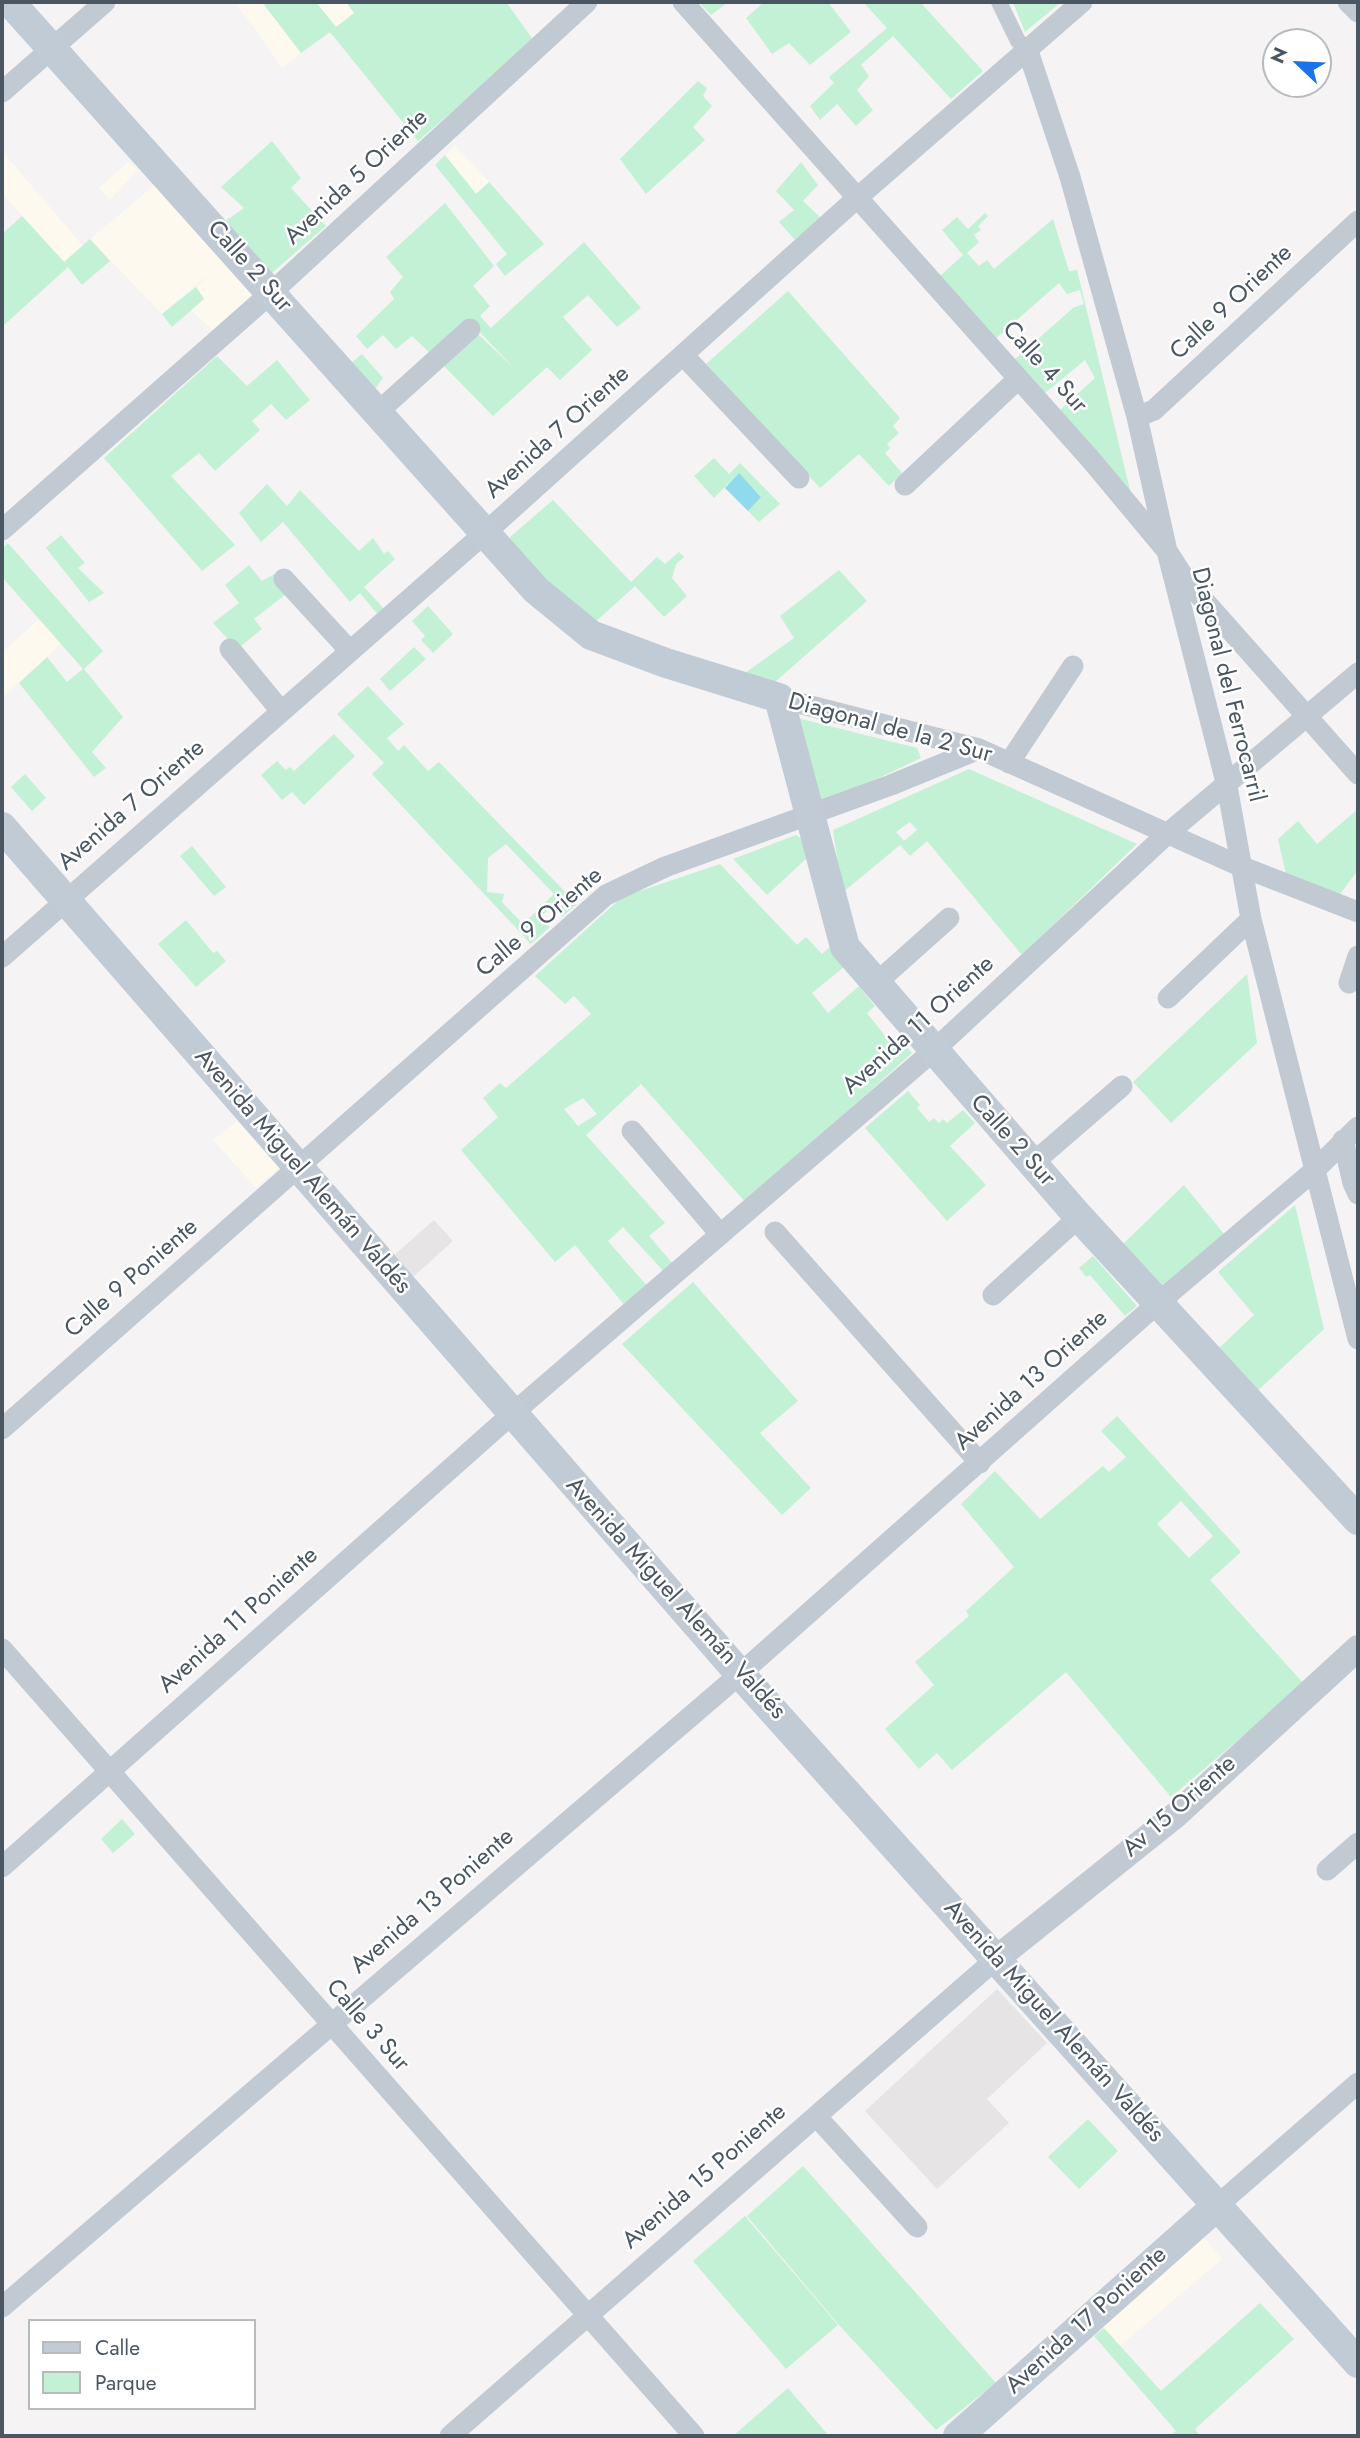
<!DOCTYPE html>
<meta charset="utf-8">
<style>
body{margin:0}
#map{position:relative;width:1360px;height:2438px;overflow:hidden;background:#f5f3f3;font-family:Jost,sans-serif}
canvas{display:block}
.frame{position:absolute;inset:0;border:4px solid #4a5661;pointer-events:none}
.legend{position:absolute;left:28px;top:2319px;width:228px;height:91px;box-sizing:border-box;background:#fff;border:2px solid #b7bbc0;margin:0;padding:9px 12px;list-style:none;font-size:21px;color:#4a5661}
.legend li{display:flex;align-items:center;gap:14px;height:35px}
.legend b{width:35px;border:2px solid #b7bbc0}
.north{position:absolute;left:1262px;top:28px;width:70px;height:70px;box-sizing:border-box;background:#fff;border:2px solid #b7bbc0;border-radius:50%;rotate:293deg;font-size:19px;font-weight:700;line-height:28px;text-align:center;color:#4a5661}
.north::after{content:'';display:block;margin:auto;width:24px;height:32px;background:#1a73e8;clip-path:polygon(50% 0,100% 100%,50% 72%,0 100%)}
</style>
<div id="map">
<canvas width="1360" height="2438"></canvas>
<div class="frame"></div>
<ul class="legend">
<li><b style="height:9px;background:#c1cbd6"></b>Calle</li>
<li><b style="height:19px;background:#c3f1d5"></b>Parque</li>
</ul>
<div class="north">N</div>
</div>
<script>
const ctx = document.querySelector('canvas').getContext('2d');
ctx.lineJoin = 'round';
function fillPath(path, color) { ctx.fillStyle = color; ctx.fill(path, 'evenodd'); }
const poly = rows => new Path2D(rows.map(r => 'M' + r).join(''));
function stroke(path, color, width, dash) { ctx.strokeStyle = color; ctx.lineWidth = width; ctx.lineCap = dash ? 'butt' : 'round'; ctx.setLineDash(dash || []); ctx.stroke(path); }
function label(font, color, halo, rows, align = 'center') {
  ctx.font = font + ' Jost,sans-serif'; ctx.lineWidth = 5; ctx.setLineDash([]); ctx.textBaseline = 'middle'; ctx.strokeStyle = halo; ctx.fillStyle = color; for (const [text, x, y, turn = 0] of rows) {
    ctx.save(); ctx.translate(x, y); ctx.rotate((+turn || 0) * Math.PI / 180); ctx.textAlign = isNaN(turn) ? turn : align; if (halo) ctx.strokeText(text, 0, 0); ctx.fillText(text, 0, 0); ctx.restore();
  }
}
fillPath(poly([
 [262,2,301,53,282,68,236,3],
 [316,2,346,2,354,13,336,27],
 [455,145,489,182,477,194,445,155],
 [2,151,83,246,65,262,2,194],
 [128,162,138,170,110,200,99,188],
 [156,184,257,293,212,330,191,310,204,299,196,287,211,272,162,314,90,239],
 [39,619,62,643,2,698,2,653],
 [237,1121,280,1167,256,1188,213,1140],
 [1201,2234,1222,2259,1120,2346,1100,2324]
]), '#fdf9ef');
fillPath(poly([
 [434,1220,453,1241,412,1278,393,1256],
 [997,1989,1047,2043,987,2099,1009,2123,937,2189,865,2111]
]), '#e6e4e5');
fillPath(poly([
 [262,2,316,2,336,27,354,13,346,2,506,2,534,41,418,141,330,32,301,53],
 [699,2,728,2,711,15],
 [764,2,828,2,851,32,810,65,789,43,772,54,746,18],
 [863,2,920,2,983,71,951,99,893,36,861,65,869,76,857,90,873,110,856,126,837,104,820,120,810,106,834,83,829,77,887,28],
 [1013,2,1061,2,1025,32],
 [698,81,707,88,703,96,712,106,693,127,705,140,646,194,620,159],
 [272,141,301,178,291,188,326,226,266,278,224,222,244,208,221,187],
 [445,155,476,194,489,182,544,244,505,276,496,264,507,254,435,165],
 [801,162,818,185,803,201,822,219,797,242,779,222,794,210,776,191],
 [445,203,494,266,473,286,490,306,480,316,491,328,584,242,641,308,617,327,588,295,563,317,592,350,560,380,547,367,493,416,444,366,478,334,515,369,470,322,430,353,412,336,396,349,383,335,367,349,356,336,394,299,390,292,403,277,386,257],
 [985,213,988,216,978,226,981,230,974,235,979,242,967,253,979,266,987,260,994,269,1053,219,1069,271,1077,270,1130,490,1127,493,1060,410,1095,378,1085,360,1045,393,1013,361,1073,308,1084,304,1080,290,1067,294,1059,283,994,340,940,276,963,255,942,230,957,217,968,229],
 [22,216,64,262,90,239,110,261,82,285,68,267,2,327,2,234],
 [196,287,204,299,172,327,162,314],
 [788,291,900,418,893,426,899,433,887,444,890,448,885,453,902,473,889,486,859,454,820,488,706,364],
 [362,354,383,378,374,390,350,364],
 [217,356,247,386,277,360,310,400,286,420,271,404,252,421,260,430,215,471,199,453,171,476,235,545,202,571,104,458],
 [714,458,729,474,740,463,780,504,759,522,748,511,761,496,738,474,714,498,694,476],
 [267,484,287,506,300,490,359,551,373,538,384,554,388,551,395,559,364,587,385,610,379,616,360,593,350,602,283,522,261,542,239,513],
 [553,500,631,582,657,557,665,564,679,552,684,557,676,564,672,578,687,596,664,617,635,586,591,626,509,545,510,537],
 [61,535,85,563,78,568,104,593,89,602,46,548],
 [8,543,103,651,84,669,123,717,92,752,106,768,94,777,19,683,47,657,67,682,83,669,2,577,2,549],
 [249,565,262,581,274,574,290,591,254,619,262,629,237,649,213,623,239,603,225,585],
 [839,570,867,601,775,682,745,673,794,638,780,616],
 [428,606,453,634,433,653,421,640,425,636,412,621],
 [414,647,426,659,390,691,380,679],
 [368,686,404,724,387,738,398,751,404,745,428,771,439,762,577,904,562,917,552,906,541,916,550,927,531,944,372,774,384,763,337,714],
 [506,844,554,894,523,924,502,902,504,894,487,892,488,858],
 [797,718,917,748,921,758,818,807],
 [334,734,355,756,304,805,292,792,282,800,261,775,277,761,286,770,290,767,294,771],
 [969,769,1137,844,1022,955,927,841,910,856,900,845,842,893,833,830],
 [910,822,917,830,904,841,896,832],
 [25,774,46,798,32,811,11,787],
 [1358,809,1358,870,1338,897,1286,874,1278,839,1298,821,1317,844],
 [796,835,802,839,807,858,767,895,733,859],
 [192,846,226,887,214,896,180,856],
 [720,864,797,945,806,937,822,954,833,944,844,967,812,993,828,1013,859,986,875,1006,867,1013,890,1042,898,1036,912,1053,746,1203,641,1084,586,1135,665,1223,649,1236,674,1265,665,1273,623,1227,608,1241,648,1287,626,1307,575,1245,555,1262,461,1150,498,1117,483,1098,500,1083,506,1088,591,1014,574,996,565,1004,535,976,622,897],
 [583,1098,597,1114,578,1126,564,1109],
 [186,920,213,953,217,951,226,961,196,987,158,944],
 [1247,974,1257,1043,1171,1123,1133,1082],
 [908,1091,920,1105,917,1108,929,1122,934,1118,939,1123,943,1119,947,1123,963,1110,975,1123,950,1146,986,1185,947,1221,865,1128],
 [1184,1185,1224,1234,1159,1290,1121,1246],
 [1295,1205,1324,1329,1253,1395,1215,1352,1254,1315,1218,1272],
 [1093,1256,1137,1306,1125,1316,1090,1275,1086,1277,1079,1268],
 [693,1282,798,1401,760,1433,811,1488,782,1515,622,1344],
 [1117,1416,1241,1552,1210,1580,1304,1684,1171,1797,1066,1672,952,1770,937,1753,919,1769,885,1729,934,1685,915,1662,969,1616,966,1611,1014,1567,961,1504,995,1471,1040,1519,1103,1466,1109,1472,1126,1457,1101,1431],
 [1181,1501,1213,1536,1189,1558,1157,1524],
 [122,1819,135,1834,113,1853,101,1839],
 [1088,2119,1118,2151,1079,2189,1048,2157],
 [803,2166,996,2383,936,2430,839,2325,747,2216],
 [745,2216,838,2325,786,2369,693,2261],
 [1260,2303,1294,2339,1195,2429,1200,2436,1170,2436,1176,2431,1094,2336,1104,2328,1161,2391],
 [788,2388,829,2436,733,2436]
]), '#c3f1d5');
fillPath(poly([
 [739,473,761,497,748,511,725,488]
]), '#90daee');
stroke(poly([
 [999,2,1018,41,1027,48]
]), '#c1cad2', 16);
stroke(poly([
 [683,2,1092,461,1167,551,1185,579,1358,774],
 [1348,2,1358,12],
 [1027,48,1070,177,1137,417,1167,551,1227,786,1251,919,1358,1339],
 [2,92,105,2],
 [683,355,799,478],
 [379,411,470,329],
 [1137,417,1154,410,1358,221],
 [905,485,1018,379],
 [2,530,272,292,587,2],
 [284,579,350,651],
 [230,649,281,711],
 [779,698,979,749,1240,866,1358,912],
 [1009,763,1073,666],
 [2,957,486,532,857,198,1082,2],
 [1349,983,1358,956],
 [875,984,949,918],
 [1168,998,1251,919],
 [632,1131,720,1234],
 [1343,1140,1353,1183,1358,1194],
 [1033,1163,1122,1086],
 [775,1232,980,1463],
 [993,1295,1079,1217],
 [2,1429,606,895,665,867,891,785,979,749],
 [2,1649,694,2436],
 [2,1867,512,1414,932,1052,1167,834,1358,673],
 [1327,1870,1358,1843],
 [816,2116,917,2227],
 [1218,2205,1358,2083],
 [2,2307,740,1674,1158,1303,1316,1169,1358,1127],
 [450,2436,996,1959]
]), '#c1cad2', 21);
stroke(poly([
 [996,1959,1177,1814,1358,1648]
]), '#c1cad2', 26);
stroke(poly([
 [10,2,536,590,591,635,666,663,779,698,845,947,1079,1217,1358,1520],
 [2,827,740,1674,1358,2363],
 [958,2436,1218,2205]
]), '#c1cbd6', 30);
label('24px', '#4a5661', '#fff', [
 ["Avenida 5 Oriente",357,178,-43],
 ["Calle 2 Sur",249,267,48],
 ["Calle 9 Oriente",1232,303,-43],
 ["Calle 4 Sur",1044,368,48],
 ["Avenida 7 Oriente",558,433,-42],
 ["Diagonal del Ferrocarril",1227,685,76],
 ["Diagonal de la 2 Sur",890,729,15],
 ["Avenida 7 Oriente",132,806,-41],
 ["Calle 9 Oriente",540,923,-40],
 ["Avenida 11 Oriente",919,1026,-42],
 ["Calle 2 Sur",1012,1141,48],
 ["Avenida Miguel Alemán Valdés",302,1172,49],
 ["Calle 9 Poniente",132,1279,-41],
 ["Avenida 13 Oriente",1032,1381,-42],
 ["Avenida Miguel Alemán Valdés",675,1599,48],
 ["Avenida 11 Poniente",239,1621,-42],
 ["Av 15 Oriente",1180,1807,-41],
 ["Avenida 13 Poniente",433,1902,-41],
 ["Avenida Miguel Alemán Valdés",1053,2022,48],
 ["Calle 3 Sur",367,2026,49],
 ["Avenida 15 Poniente",705,2177,-41],
 ["Avenida 17 Poniente",1087,2321,-42]
]);
</script>
